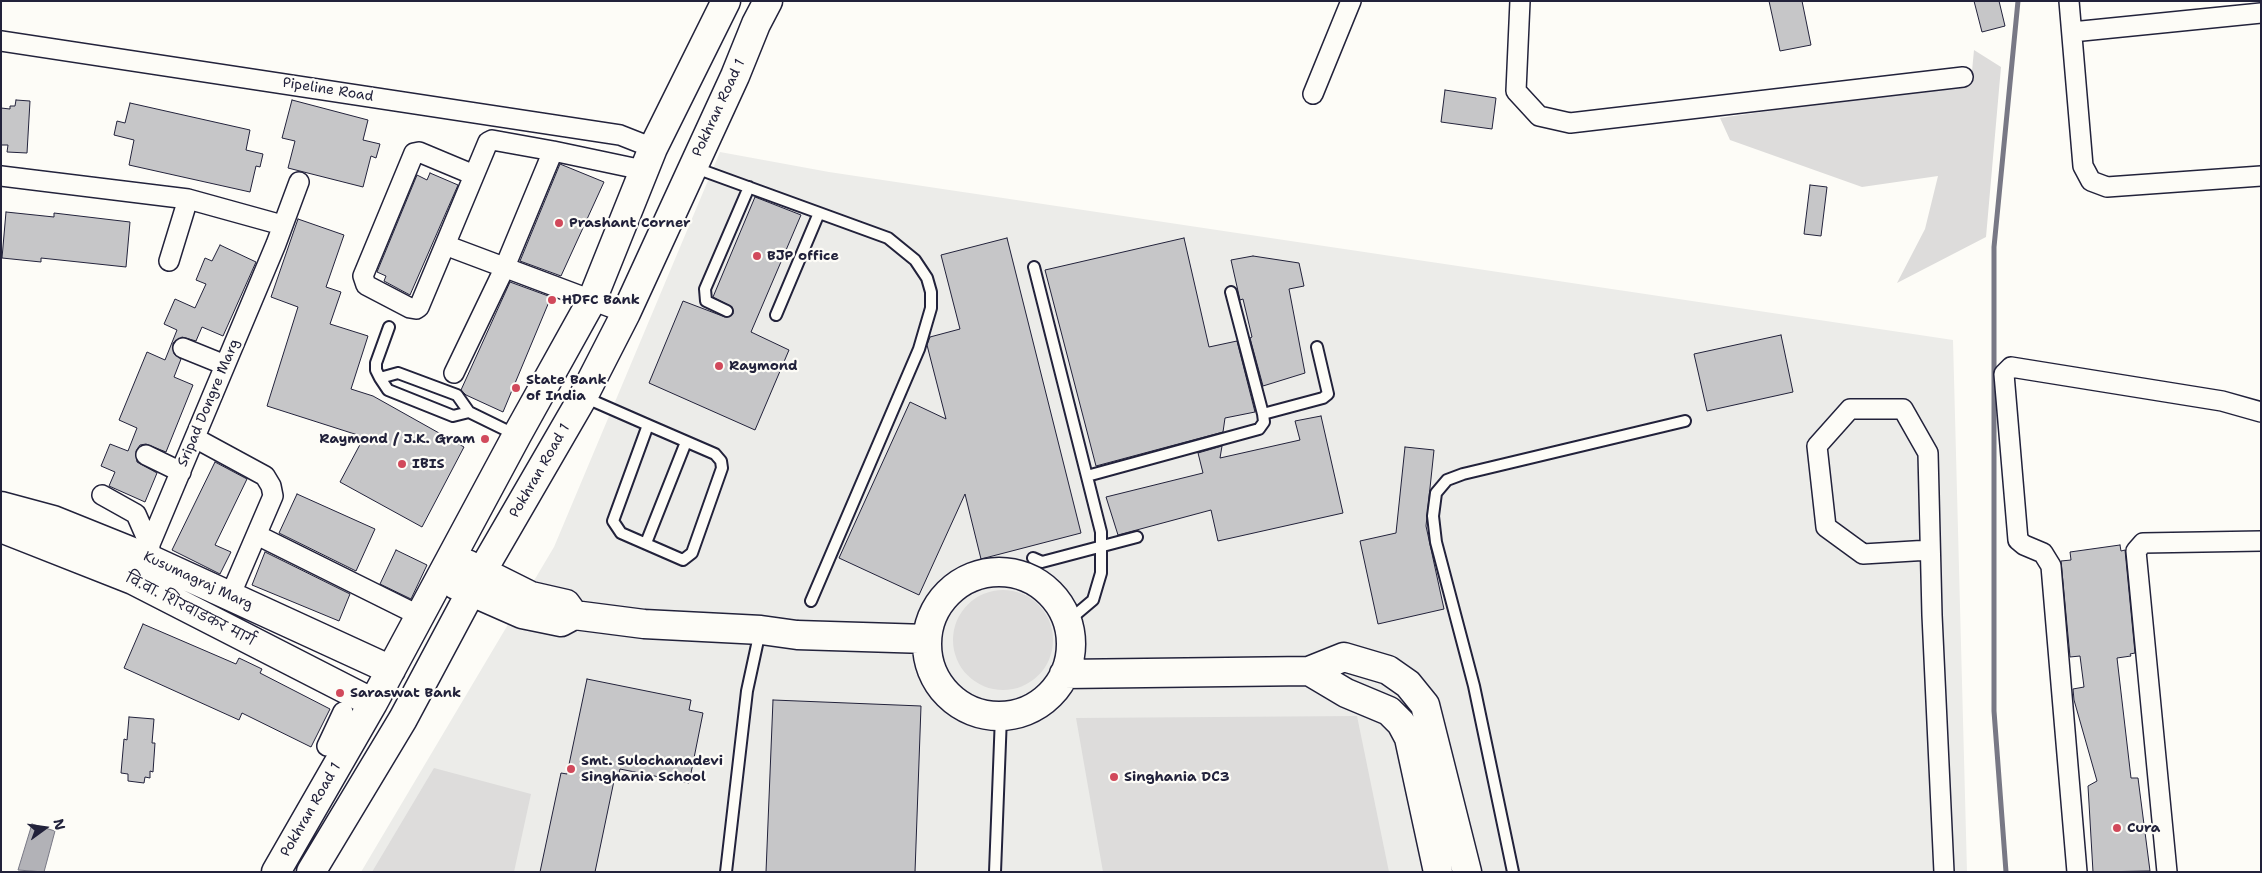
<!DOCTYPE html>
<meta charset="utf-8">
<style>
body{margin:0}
#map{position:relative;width:2262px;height:873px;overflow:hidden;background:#fdfcf7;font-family:"Shantell Sans",sans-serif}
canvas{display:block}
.frame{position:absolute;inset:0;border:2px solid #22223b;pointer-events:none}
.north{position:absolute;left:20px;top:803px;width:50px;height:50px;-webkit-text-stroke:4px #fdfcf7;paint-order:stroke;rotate:76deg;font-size:14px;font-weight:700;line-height:20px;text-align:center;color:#22223b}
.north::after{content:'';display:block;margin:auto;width:18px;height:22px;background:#22223b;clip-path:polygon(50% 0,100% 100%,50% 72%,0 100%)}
</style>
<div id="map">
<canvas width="2262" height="873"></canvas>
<div class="frame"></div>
<div class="north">N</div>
</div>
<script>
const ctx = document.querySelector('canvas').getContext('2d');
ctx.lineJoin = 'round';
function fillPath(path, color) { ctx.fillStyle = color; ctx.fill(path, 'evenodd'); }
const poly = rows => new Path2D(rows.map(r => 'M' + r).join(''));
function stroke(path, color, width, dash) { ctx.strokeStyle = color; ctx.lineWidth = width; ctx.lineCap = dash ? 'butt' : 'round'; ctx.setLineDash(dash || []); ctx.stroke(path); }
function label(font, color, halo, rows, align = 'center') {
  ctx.font = font + ' "Shantell Sans","Playpen Sans Deva",sans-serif'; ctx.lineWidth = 4.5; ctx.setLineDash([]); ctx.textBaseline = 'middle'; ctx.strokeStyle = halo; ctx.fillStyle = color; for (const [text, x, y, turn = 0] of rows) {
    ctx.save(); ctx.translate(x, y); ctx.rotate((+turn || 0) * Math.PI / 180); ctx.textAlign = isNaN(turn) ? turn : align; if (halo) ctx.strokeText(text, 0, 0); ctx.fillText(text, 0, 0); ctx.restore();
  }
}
fillPath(poly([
 [720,152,829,172,1953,340,1967,872,361,872,554,547]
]), '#ecece9');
fillPath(poly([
 [1974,50,2001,67,1986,237,1897,283,1925,229,1938,176,1862,187,1730,140,1720,118,1971,82],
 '953 640a50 50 0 1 1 100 0a50 50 0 1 1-100 0Z',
 [1357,716,1389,872,1103,872,1076,718],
 [434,768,531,794,514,872,372,872]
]), '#dddcdb');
const water = poly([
 [32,824,55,831,44,872,18,870,32,824]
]);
fillPath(water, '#b2b2b7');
stroke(water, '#787885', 1);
stroke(poly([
 [2006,872,1994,711,1994,247,2018,1]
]), '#787885', 5);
const building = poly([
 [1769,1,1802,1,1811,45,1780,51,1769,1],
 [1974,1,1999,1,2005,26,1982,32,1974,1],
 [1445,90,1496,98,1492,129,1441,122,1445,90],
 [16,100,30,101,27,153,7,152,8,145,1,145,1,108,10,109,10,106,15,106,16,100],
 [292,100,368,120,363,140,380,144,376,158,371,156,363,187,288,168,295,141,282,138,292,100],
 [130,103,250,130,246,150,263,154,260,167,256,166,250,192,129,165,134,140,114,135,117,121,125,123,130,103],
 [560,164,604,182,561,276,520,261,560,164],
 [430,173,458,185,410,295,384,281,386,276,377,272,417,175,427,180,430,173],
 [1810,185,1827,187,1821,236,1804,234,1810,185],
 [755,197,801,215,751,332,789,350,755,430,649,383,683,301,725,317,733,314,732,307,713,297,755,197],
 [6,212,54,217,54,213,130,222,126,267,41,258,41,262,2,258,6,212],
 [298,219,344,235,326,287,341,292,330,324,368,336,351,389,373,396,464,447,422,527,340,482,364,437,267,406,298,307,271,297,298,219],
 [1007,238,1081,533,981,559,965,494,919,595,839,558,910,402,946,419,927,345,930,337,960,329,941,255,1007,238],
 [1184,238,1209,347,1237,341,1255,412,1225,418,1223,432,1096,466,1045,270,1184,238],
 [220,245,256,262,223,336,202,327,196,341,182,337,173,343,174,354,181,359,174,377,193,385,166,452,146,444,140,445,136,451,137,462,157,473,145,502,109,486,115,472,101,466,110,444,128,451,137,428,119,420,147,352,165,360,177,330,164,324,175,299,195,308,206,284,196,280,205,258,212,261,220,245],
 [1253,256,1299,263,1304,286,1289,289,1305,373,1263,386,1250,338,1252,337,1243,299,1240,300,1231,260,1253,256],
 [510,282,551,297,503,412,466,395,461,390,510,282],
 [1781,335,1793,392,1707,411,1694,354,1781,335],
 [1321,416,1343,513,1218,541,1211,510,1118,535,1106,497,1203,473,1198,453,1222,446,1220,458,1300,440,1295,421,1321,416],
 [1405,447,1434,450,1426,526,1444,609,1378,624,1360,541,1396,533,1405,447],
 [215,462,247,479,215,545,231,552,220,574,172,550,215,462],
 [297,494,375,529,356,571,279,533,297,494],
 [2120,545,2121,551,2125,550,2135,653,2130,654,2131,656,2117,658,2131,778,2138,778,2150,871,2093,872,2088,786,2097,781,2074,700,2073,689,2084,687,2080,656,2070,657,2061,561,2071,560,2070,552,2120,545],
 [396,550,427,565,411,599,380,584,396,550],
 [265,552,350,594,339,621,252,585,265,552],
 [143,624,236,664,239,658,262,669,260,673,330,709,311,747,242,713,239,720,124,668,143,624],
 [587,679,691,700,689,710,703,713,689,783,620,769,618,777,615,776,595,872,540,872,561,773,567,774,587,679],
 [773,700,921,706,915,872,766,872,773,700],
 [129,717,154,719,152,743,155,743,153,772,150,771,150,778,145,777,144,783,128,781,128,774,121,773,124,739,127,740,129,717]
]);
fillPath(building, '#c6c6c8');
stroke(building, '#22223b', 1);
const lane = poly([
 [693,167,888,238,915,260,927,278,931,292,931,308,919,349,811,601],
 [1034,267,1101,532,1101,573,1093,600,1067,622],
 [1231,292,1263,414],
 [727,311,706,301,705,289,749,187],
 [776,315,819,213],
 [398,373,457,395,469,412,453,416,388,390,380,378,398,373],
 [380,378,376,370,376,363,389,327],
 [584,397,648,425,715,454,721,461,722,468,692,553,683,560,621,533,613,521,648,425],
 [469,412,516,435],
 [1087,476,1259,429,1264,422,1263,414,1323,398,1328,394,1317,347],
 [646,543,686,442],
 [1033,558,1042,562,1137,537],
 [726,872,747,691,760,631],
 [995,872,1001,716],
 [1513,872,1474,686,1436,542,1433,516,1436,493,1447,480,1463,474,1685,421]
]);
const street = poly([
 [1520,1,1516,91,1539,116,1570,123,1963,77],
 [2069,1,2083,166,2091,181,2107,187,2261,176],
 [2072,32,2261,13],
 [1,41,620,135,653,148],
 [1313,94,1351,1],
 [553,151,643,170],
 [474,175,419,152,414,153,363,276,366,285,410,308,416,309,419,307,445,245,626,313],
 [1,176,188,199,282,225],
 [445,245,488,142,492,140,553,151,504,269,454,373],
 [169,261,188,199],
 [183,348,225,365],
 [195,438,265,476,271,486,273,496,230,596],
 [146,455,181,472],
 [102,495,136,514,150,546],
 [257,535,420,616],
 [1930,550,1863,554,1826,527,1817,446,1850,409,1903,409,1928,453,1932,615,1944,872],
 [140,568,276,244,299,182],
 [327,746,343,712],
 [2077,872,2051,566,2043,553,2024,545,2018,540,2004,374,2011,367,2222,401,2261,412],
 [2167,872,2136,551,2143,543,2261,541]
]);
const secondary = poly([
 [1,506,53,520,145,557,391,670],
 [1,528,133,580,373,703],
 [467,564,531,596,566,604,574,615],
 '927 644a72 72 0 1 1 144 0a72 72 0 1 1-144 0Z',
 [456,585,522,614,561,622,574,615,644,624,761,630,797,635,927,639],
 [1309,671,1346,693,1389,711,1401,723,1409,738,1438,872],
 [1064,674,1309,671,1344,657,1388,670,1408,684,1425,705,1467,872],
 [276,872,373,703,517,435,592,300,653,148,726,1],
 [311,872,403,719,481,573,583,397,626,313,735,76,756,24,768,1]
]);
stroke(lane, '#22223b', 14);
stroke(street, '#22223b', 22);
stroke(secondary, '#22223b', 31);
stroke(lane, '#fdfcf7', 10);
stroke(street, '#fdfcf7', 19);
stroke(secondary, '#fdfcf7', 28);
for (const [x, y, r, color] of [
 [559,223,5,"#d1495b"],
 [757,256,5,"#d1495b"],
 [552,300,5,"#d1495b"],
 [719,366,5,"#d1495b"],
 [516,388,5,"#d1495b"],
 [485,439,5,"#d1495b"],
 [402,464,5,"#d1495b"],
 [340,693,5,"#d1495b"],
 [571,769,5,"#d1495b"],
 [1114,777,5,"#d1495b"],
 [2117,828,5,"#d1495b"]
]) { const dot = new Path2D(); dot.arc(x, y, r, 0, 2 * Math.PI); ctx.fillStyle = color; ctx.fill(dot); stroke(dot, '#fdfcf7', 2); }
label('14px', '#22223b', '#fdfcf7', [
 ["Pipeline Road",328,90,9],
 ["Pokhran Road 1",719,108,-65],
 ["Sripad Dongre Marg",209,403,-67],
 ["Pokhran Road 1",540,471,-60],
 ["Kusumagraj Marg",198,581,25],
 ["वि.वा. शिरवाडकर मार्ग",190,610,27],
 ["Pokhran Road 1",311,810,-60]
]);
label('bold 14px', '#22223b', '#fdfcf7', [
 ["Prashant Corner",569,223],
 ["BJP office",767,256],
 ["HDFC Bank",562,300],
 ["Raymond",729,366],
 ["State Bank",526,380],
 ["of India",526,396],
 ["Raymond / J.K. Gram",475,439,"right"],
 ["IBIS",412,464],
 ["Saraswat Bank",350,693],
 ["Smt. Sulochanadevi",581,761],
 ["Singhania School",581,777],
 ["Singhania DC3",1124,777],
 ["Cura",2127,828]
], 'left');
</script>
